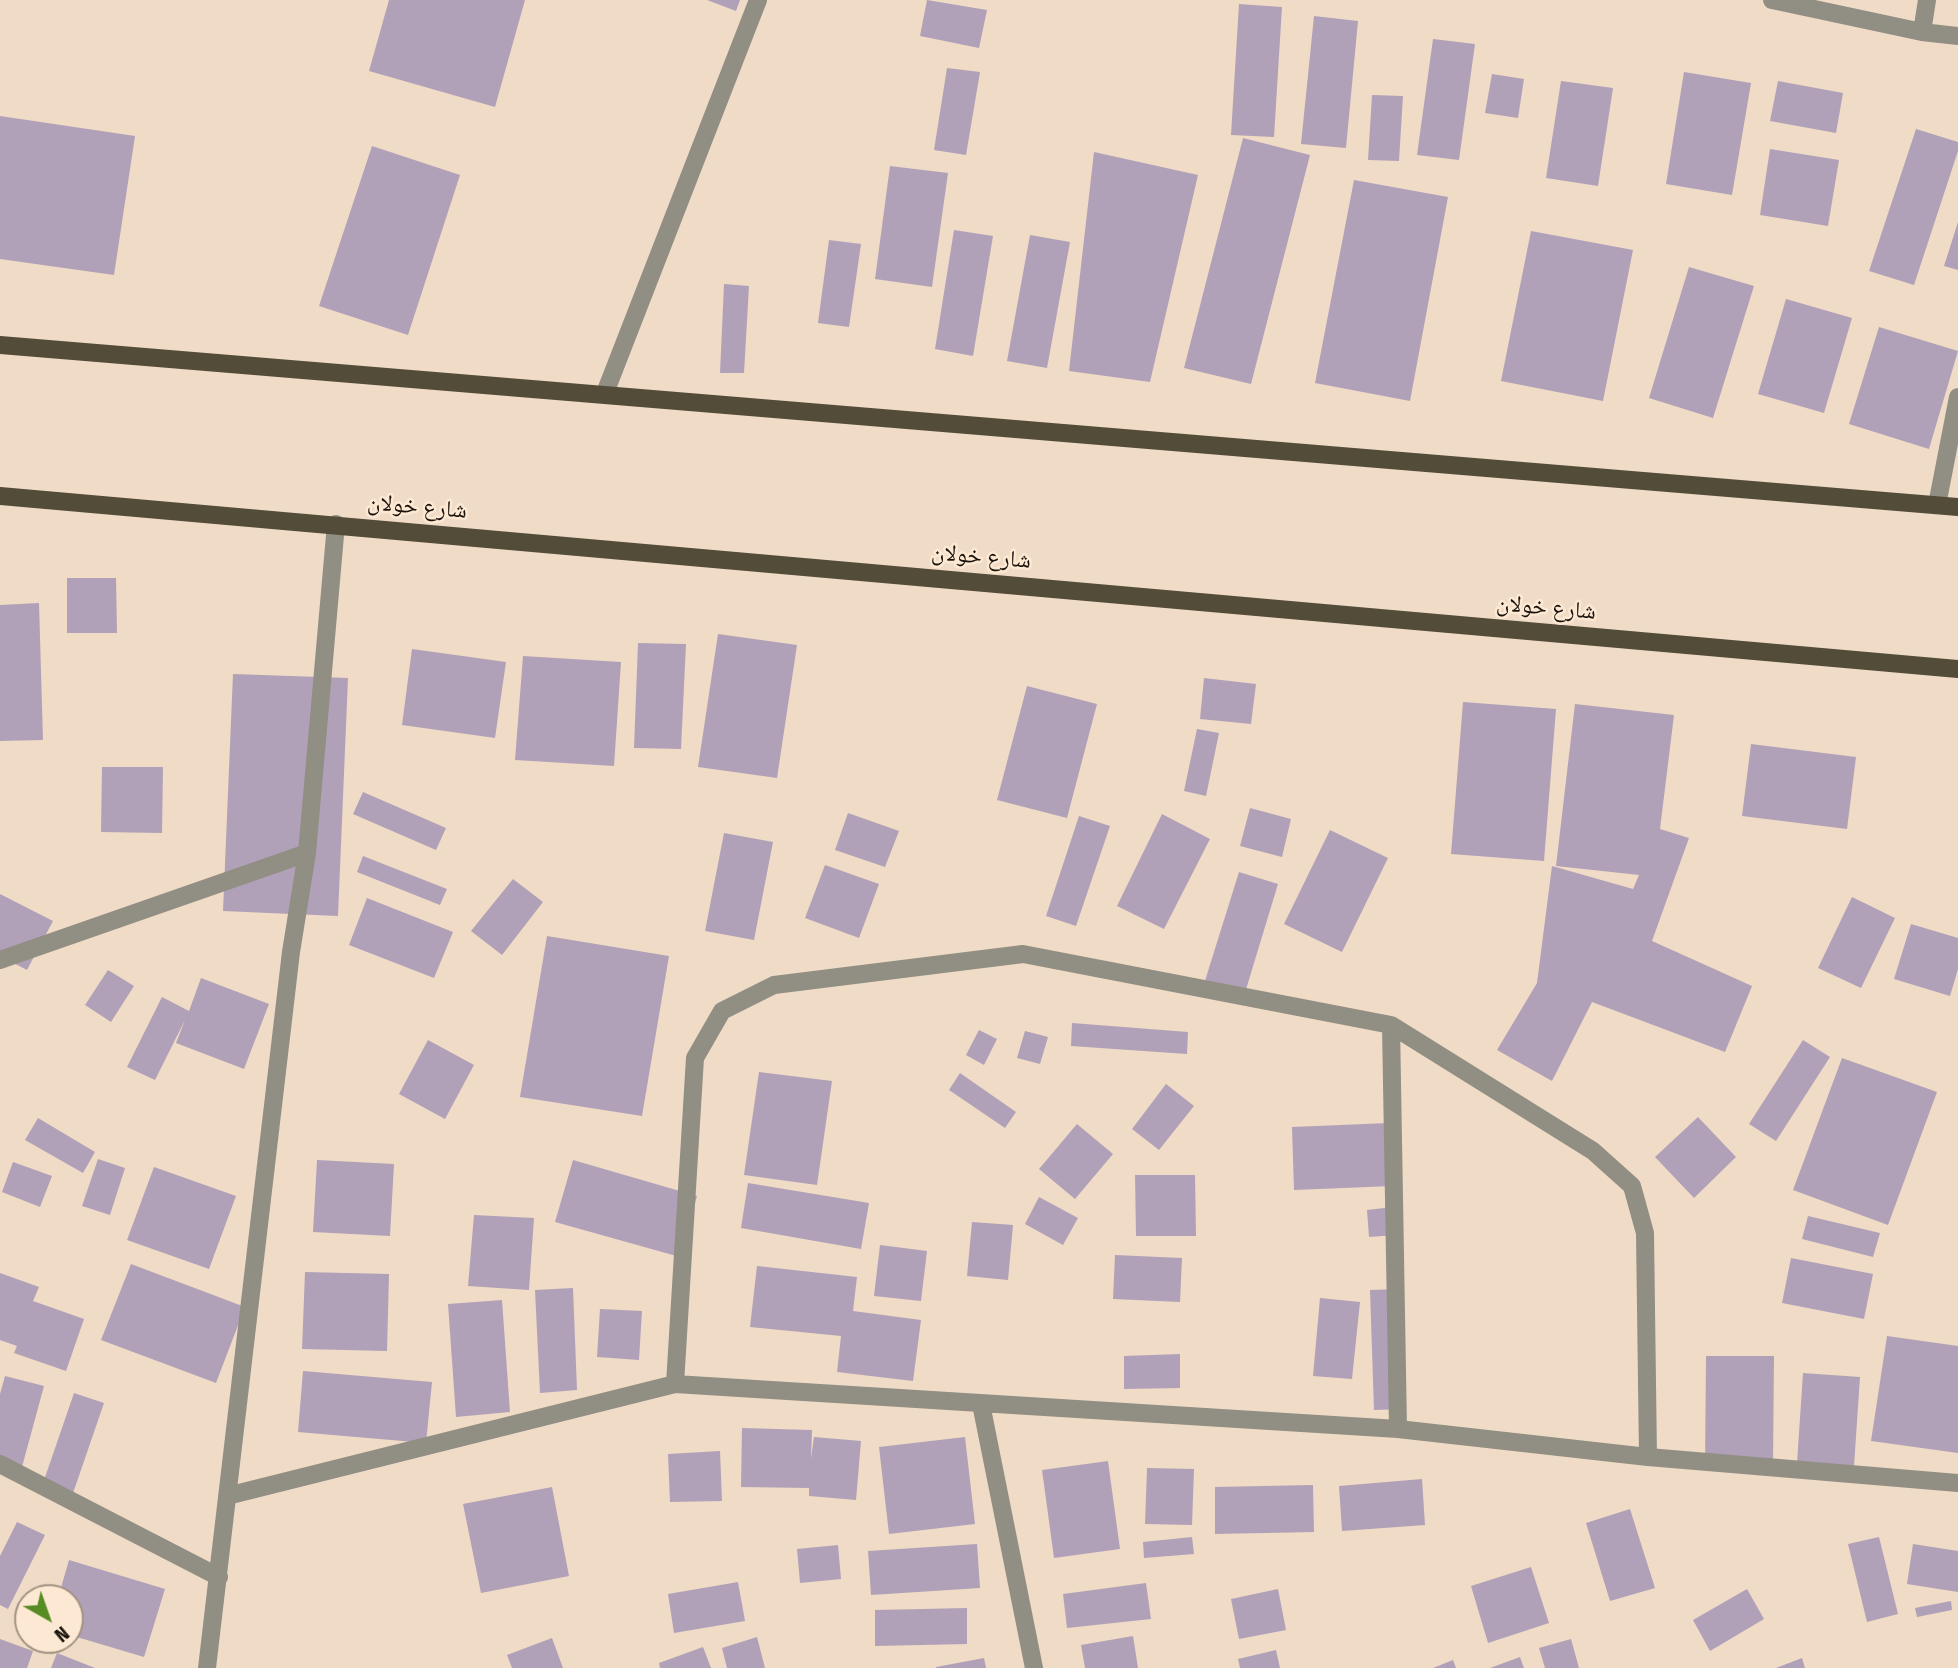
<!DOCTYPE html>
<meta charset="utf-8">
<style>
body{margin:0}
#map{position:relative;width:1958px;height:1668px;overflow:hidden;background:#f0dbc6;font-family:"Fira Sans Condensed",sans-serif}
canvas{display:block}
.north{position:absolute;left:14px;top:1584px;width:70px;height:70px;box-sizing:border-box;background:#fde9d3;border:2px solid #a29383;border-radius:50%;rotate:140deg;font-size:19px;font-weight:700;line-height:28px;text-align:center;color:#1a130b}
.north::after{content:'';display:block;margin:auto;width:24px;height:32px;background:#578b23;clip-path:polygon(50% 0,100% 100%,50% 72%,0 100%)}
</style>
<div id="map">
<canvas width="1958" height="1668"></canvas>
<div class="north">N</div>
</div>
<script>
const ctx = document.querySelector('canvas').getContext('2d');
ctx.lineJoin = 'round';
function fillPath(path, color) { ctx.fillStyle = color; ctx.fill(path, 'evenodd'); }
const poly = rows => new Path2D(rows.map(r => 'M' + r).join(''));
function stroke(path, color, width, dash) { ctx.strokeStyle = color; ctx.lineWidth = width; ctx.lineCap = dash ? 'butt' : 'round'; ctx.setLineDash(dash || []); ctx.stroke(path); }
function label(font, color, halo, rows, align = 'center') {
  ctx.font = font + ' "Fira Sans Condensed","Noto Naskh Arabic",sans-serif'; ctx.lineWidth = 5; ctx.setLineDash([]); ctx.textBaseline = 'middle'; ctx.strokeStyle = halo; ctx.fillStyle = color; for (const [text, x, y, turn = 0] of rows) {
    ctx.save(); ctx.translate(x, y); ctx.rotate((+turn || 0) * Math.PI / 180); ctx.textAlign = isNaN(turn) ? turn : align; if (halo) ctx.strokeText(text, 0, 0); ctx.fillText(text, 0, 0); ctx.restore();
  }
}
fillPath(poly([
 [389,0,525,0,495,107,369,71],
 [707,0,740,0,736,11],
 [927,0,987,10,979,48,920,36],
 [1239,4,1282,7,1274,137,1231,135],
 [1314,16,1358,21,1346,148,1301,144],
 [1433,39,1475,44,1459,160,1417,155],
 [947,68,980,72,966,155,934,150],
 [1684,72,1751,83,1732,195,1666,184],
 [1492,74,1524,79,1518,118,1485,113],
 [1561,81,1613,88,1598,186,1546,178],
 [1778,81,1843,93,1836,133,1770,121],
 [1372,95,1403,96,1399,161,1368,160],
 [0,116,135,136,114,275,0,259],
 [1916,129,1958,142,1958,151,1914,285,1869,271],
 [1243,138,1310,155,1251,384,1184,368],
 [372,146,460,175,408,335,319,306],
 [1770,149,1839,160,1828,226,1760,215],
 [1094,152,1198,175,1150,382,1069,371],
 [890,166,948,173,932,287,875,279],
 [1354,180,1448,197,1410,401,1315,383],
 [1958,222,1958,270,1944,266],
 [954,230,993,236,973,356,935,349],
 [1531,231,1633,250,1603,401,1501,381],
 [1030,235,1070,242,1047,368,1007,361],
 [829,240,861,244,849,327,818,323],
 [1689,267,1754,286,1713,418,1649,398],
 [724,284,749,286,744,373,720,373],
 [1786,299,1852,318,1824,413,1758,394],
 [1879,327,1958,351,1929,449,1849,424],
 [67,578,116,578,117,633,67,633],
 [39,603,43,740,0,741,0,605],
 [718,634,797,645,777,778,698,767],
 [638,643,686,644,681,749,634,748],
 [412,649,506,662,495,738,402,725],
 [523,656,621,662,614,766,515,760],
 [233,674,348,678,338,916,223,911],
 [1204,678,1256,684,1251,724,1200,719],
 [1027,686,1097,704,1067,818,997,800],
 [1463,702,1556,709,1544,861,1451,854],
 [1575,704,1674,715,1660,829,1689,838,1652,941,1752,986,1725,1052,1592,1002,1552,1081,1497,1050,1537,983,1552,866,1633,889,1639,875,1556,866],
 [1197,729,1219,733,1206,796,1184,791],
 [1751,744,1856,757,1847,829,1742,816],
 [102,767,163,767,162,833,101,832],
 [363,792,446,828,436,850,353,814],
 [1250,808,1291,819,1282,857,1240,846],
 [848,813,899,831,885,867,835,850],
 [1162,814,1210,839,1164,929,1117,906],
 [1079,816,1110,826,1076,926,1046,916],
 [1330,830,1388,858,1342,952,1284,924],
 [724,833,773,842,754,940,705,931],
 [363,856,447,889,440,905,357,872],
 [825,865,879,884,859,938,805,918],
 [1239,872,1278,884,1244,996,1204,984],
 [513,879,543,902,502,955,471,931],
 [0,894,53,921,27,970,0,956],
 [1852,897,1895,918,1861,988,1818,968],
 [367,898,453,932,434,978,349,945],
 [1911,924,1958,938,1958,969,1950,996,1894,979],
 [547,936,669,956,642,1116,520,1097],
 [108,970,134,986,111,1022,85,1005],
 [201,978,269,1004,244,1069,176,1043,185,1020,155,1080,127,1067,162,997,189,1011],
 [1072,1023,1188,1032,1187,1054,1071,1046],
 [979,1030,997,1039,984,1065,966,1055],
 [1025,1031,1048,1037,1040,1064,1017,1058],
 [428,1040,474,1065,445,1119,399,1094],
 [1803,1040,1830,1057,1776,1141,1749,1124],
 [1842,1058,1937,1092,1888,1225,1793,1190],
 [759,1072,832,1081,817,1185,744,1175],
 [960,1073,1016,1112,1005,1128,949,1090],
 [1166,1084,1194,1106,1159,1150,1132,1129],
 [1698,1117,1736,1157,1694,1198,1655,1157],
 [38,1118,95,1152,83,1173,25,1140],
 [1389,1123,1392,1186,1294,1190,1292,1127],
 [1077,1124,1113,1154,1075,1199,1039,1169],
 [98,1159,125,1168,110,1215,82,1206],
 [317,1160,394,1164,390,1236,313,1232],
 [573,1160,697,1196,680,1257,555,1222],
 [13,1162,52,1176,40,1207,2,1192],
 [154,1167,236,1196,209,1269,127,1240],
 [1135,1175,1195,1175,1196,1236,1136,1236],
 [748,1183,869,1203,861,1249,741,1228],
 [1039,1197,1078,1218,1063,1245,1025,1224],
 [1393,1207,1396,1235,1369,1237,1367,1210],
 [474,1215,534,1218,529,1290,468,1286],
 [1808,1216,1880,1233,1873,1257,1802,1239],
 [972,1222,1013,1225,1008,1280,967,1276],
 [880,1245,927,1251,921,1301,874,1296],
 [1115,1255,1182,1258,1180,1302,1113,1299],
 [1791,1258,1873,1274,1864,1319,1782,1303],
 [131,1264,245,1307,216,1383,101,1340],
 [757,1266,857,1277,853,1311,921,1320,913,1381,837,1372,841,1336,750,1327],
 [305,1272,389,1274,387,1351,302,1349],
 [0,1273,39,1287,33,1301,84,1319,66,1371,14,1353,17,1346,0,1340],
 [573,1288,577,1390,540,1393,535,1290],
 [1399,1289,1404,1409,1374,1410,1370,1290],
 [1320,1298,1360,1302,1352,1379,1313,1376],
 [502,1300,510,1412,456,1417,448,1304],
 [600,1309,642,1311,639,1360,597,1357],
 [1887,1336,1958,1346,1958,1453,1871,1441],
 [1180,1354,1180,1388,1124,1389,1124,1356],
 [1706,1356,1774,1356,1773,1467,1705,1467],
 [303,1371,432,1382,426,1443,298,1432],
 [1803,1373,1860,1377,1854,1466,1797,1463],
 [5,1376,44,1386,22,1467,0,1461,0,1394],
 [74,1393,104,1403,71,1499,41,1489],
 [742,1428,812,1430,811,1459,814,1437,861,1441,856,1500,809,1496,809,1488,741,1487],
 [965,1437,975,1524,889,1534,879,1447],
 [720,1451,722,1501,670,1502,668,1454],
 [1108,1461,1120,1549,1054,1558,1042,1470],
 [1147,1468,1194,1469,1192,1525,1145,1524],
 [1422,1479,1425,1525,1342,1531,1339,1486],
 [1313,1485,1314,1532,1215,1534,1215,1487],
 [552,1487,569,1576,481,1593,463,1504],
 [1630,1509,1655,1588,1610,1601,1586,1523],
 [17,1522,45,1535,8,1609,0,1605,0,1556],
 [1192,1537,1194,1554,1144,1558,1143,1542],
 [1879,1537,1898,1614,1867,1622,1848,1544],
 [977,1544,980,1588,871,1595,868,1551],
 [1913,1544,1958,1551,1958,1592,1907,1584],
 [838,1545,841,1579,800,1583,797,1549],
 [69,1560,165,1589,144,1657,70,1635,70,1598,58,1598],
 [1531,1567,1549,1623,1488,1643,1471,1586],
 [738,1582,745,1621,674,1633,668,1594],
 [1146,1583,1151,1619,1067,1628,1063,1594],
 [1278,1589,1286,1630,1239,1639,1231,1599],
 [1747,1589,1764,1619,1710,1651,1693,1620],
 [1951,1601,1952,1610,1917,1617,1915,1608],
 [967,1608,967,1644,875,1646,875,1610],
 [1133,1636,1138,1668,1085,1668,1081,1645],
 [757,1637,765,1668,727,1668,722,1648],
 [552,1638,563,1668,512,1668,507,1655],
 [0,1639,33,1651,27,1668,0,1668],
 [1571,1639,1579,1668,1545,1668,1539,1648],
 [703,1647,711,1668,660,1668,659,1663],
 [1276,1650,1280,1668,1240,1668,1238,1659],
 [57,1653,95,1668,51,1668],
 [1520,1657,1524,1668,1490,1668],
 [984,1658,986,1668,936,1668,936,1667],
 [1802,1658,1805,1668,1776,1668],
 [1453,1660,1456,1668,1433,1668]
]), '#b0a1b8');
stroke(poly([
 [1772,0,1922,32,1958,36],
 [1922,32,1927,0],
 [605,393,758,0],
 [1937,505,1958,397],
 [0,960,307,853],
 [1391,1025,1398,1429],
 [675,1384,695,1058,722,1011,774,985,1023,954,1391,1025,1593,1151,1632,1186,1645,1233,1648,1457],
 [981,1404,1034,1668],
 [0,1464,219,1577],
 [227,1496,675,1384,1398,1429,1648,1457,1958,1483],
 [207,1668,291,952,307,853,336,524]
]), '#918e83', 18);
stroke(poly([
 [0,345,1958,507],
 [0,496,1958,669]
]), '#524c39', 18);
label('23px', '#1a130b', '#fde9d3', [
 ["شارع خولان",417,507,5],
 ["شارع خولان",981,557,5],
 ["شارع خولان",1546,608,5]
]);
</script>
